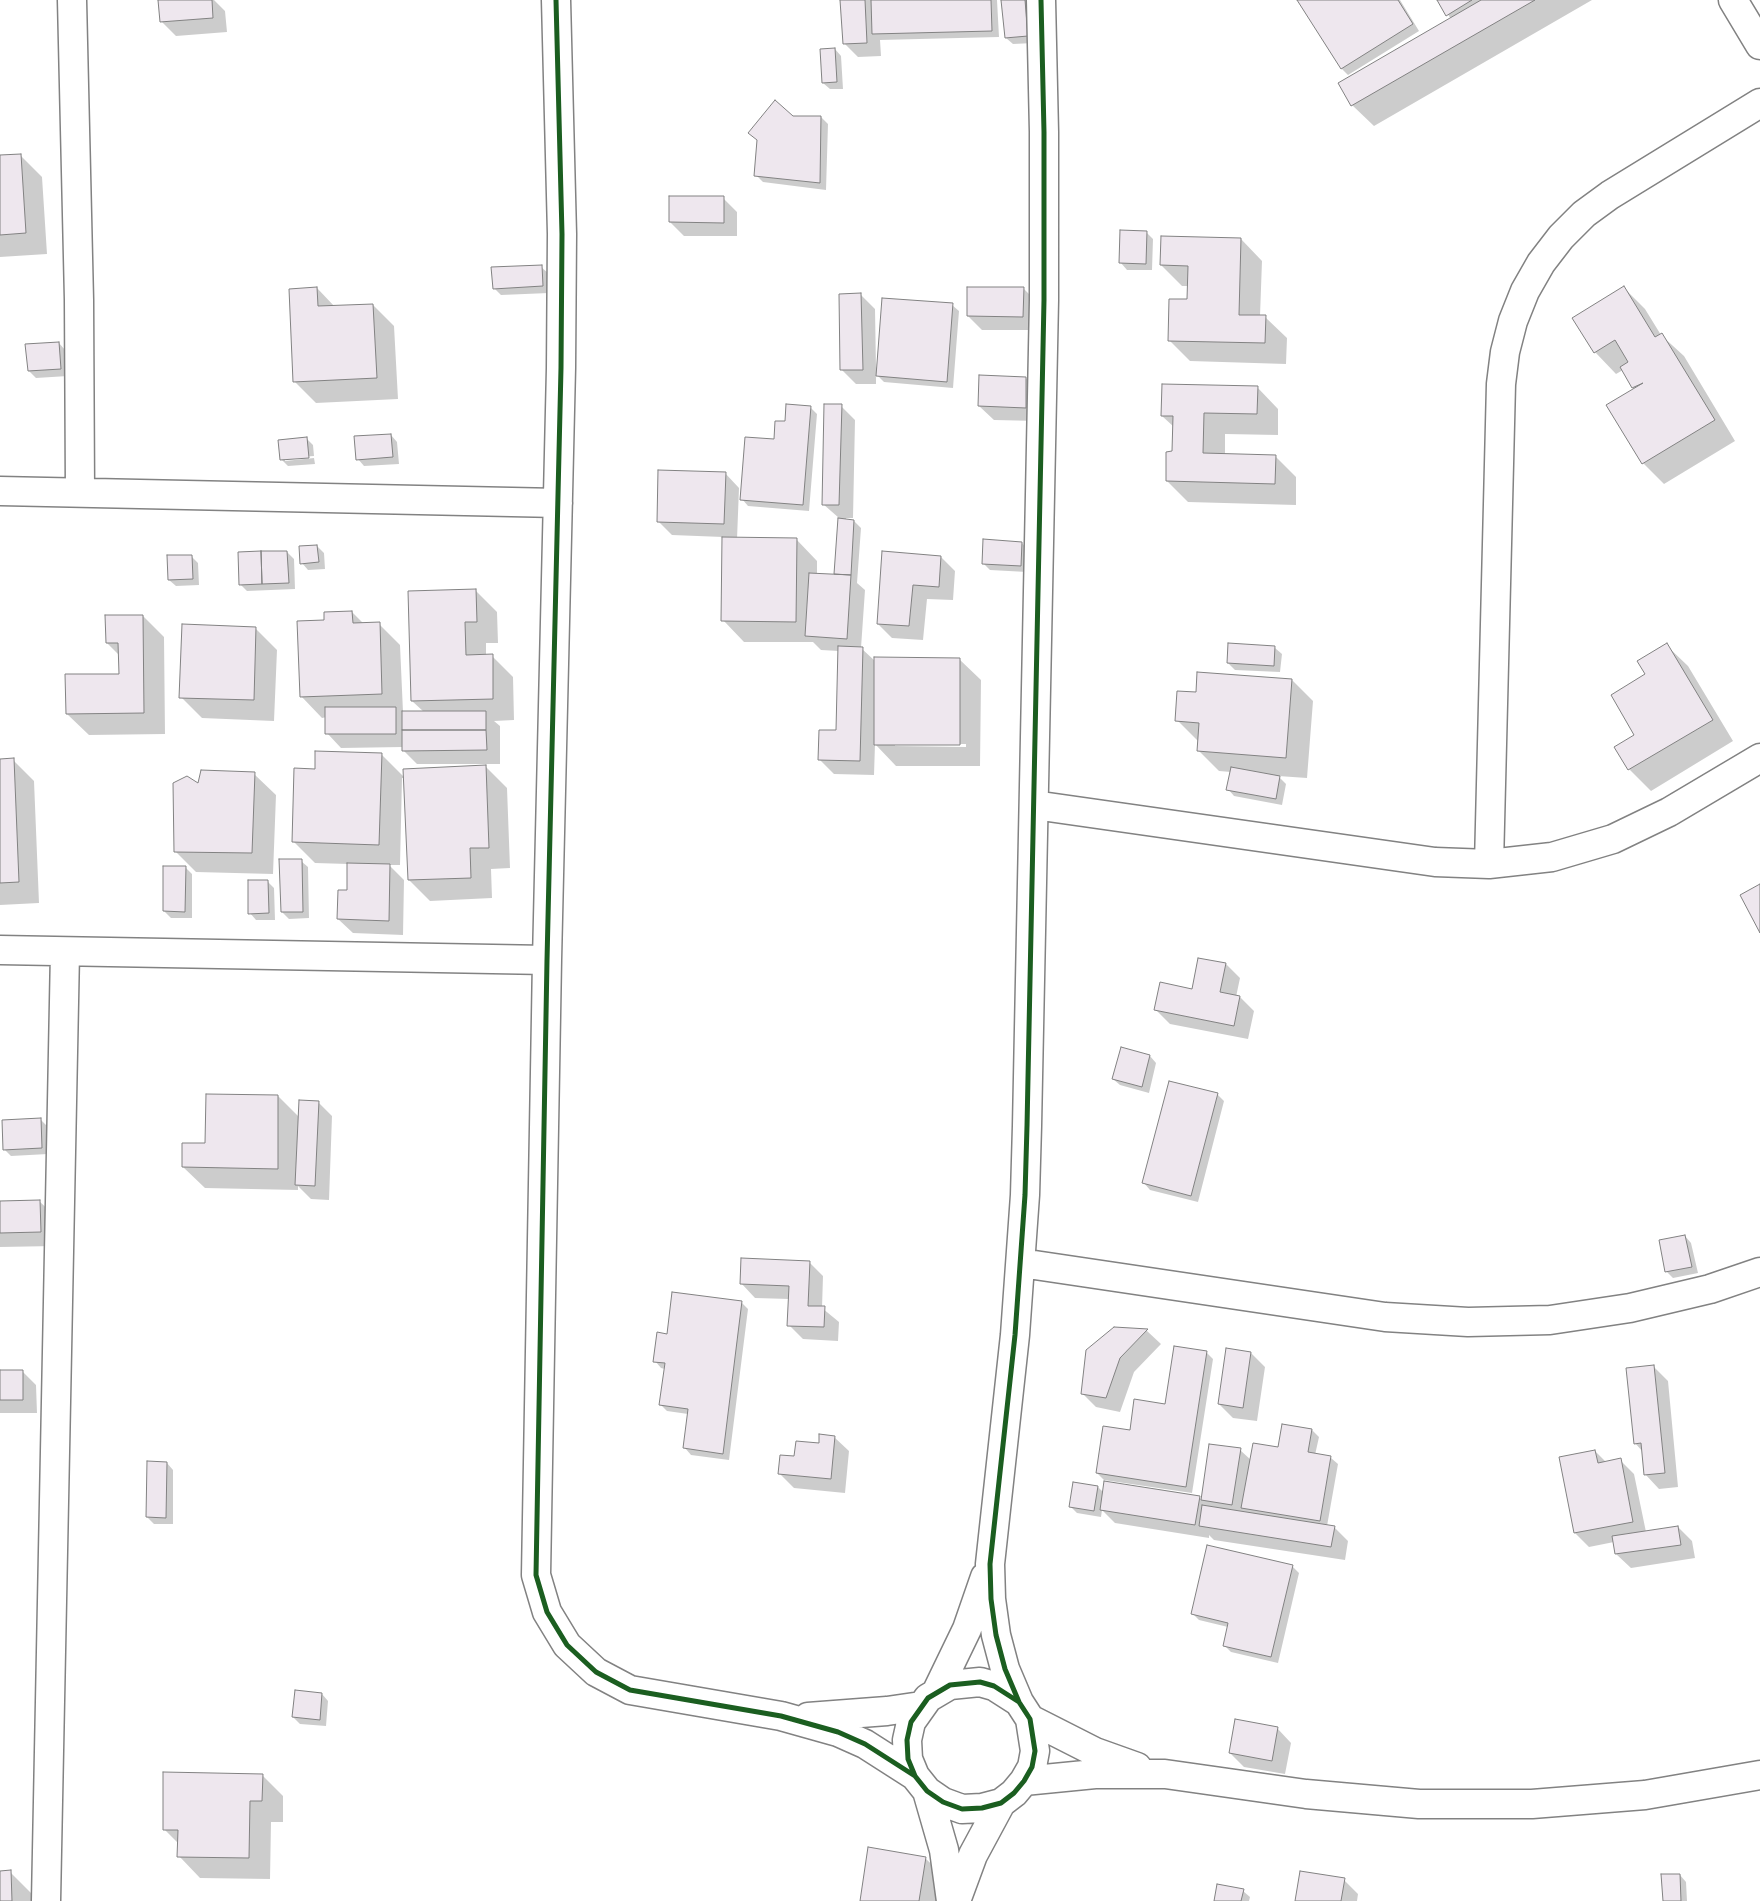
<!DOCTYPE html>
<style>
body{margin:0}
canvas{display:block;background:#fff}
</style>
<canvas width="1760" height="1901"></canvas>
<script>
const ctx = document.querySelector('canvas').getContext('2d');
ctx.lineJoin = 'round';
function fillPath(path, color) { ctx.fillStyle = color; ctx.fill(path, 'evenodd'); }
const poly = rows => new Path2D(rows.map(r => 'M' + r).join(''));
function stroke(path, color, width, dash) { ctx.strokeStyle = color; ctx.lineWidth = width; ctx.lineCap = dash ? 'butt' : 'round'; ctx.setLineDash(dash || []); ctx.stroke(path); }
fillPath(poly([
 [171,0,214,0,225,11,227,32,176,36,162,22],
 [842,0,997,0,999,37,880,40,881,56,858,57,844,43],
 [1003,0,1031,0,1034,43,1013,44,1006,38],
 [1299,0,1400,0,1419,31,1348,75,1342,69],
 [1438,0,1592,0,1374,126,1352,105,1451,19],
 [835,49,841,56,843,89,830,89,823,83],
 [792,117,821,117,828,124,826,190,763,182,756,175],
 [20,155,42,177,47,254,0,257,0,157],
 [723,198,737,212,737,236,684,236,670,222],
 [1146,232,1153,239,1152,270,1127,270,1121,263],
 [1241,239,1262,261,1260,316,1265,317,1287,338,1286,364,1190,361,1169,340,1188,301,1188,286,1182,286,1161,265],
 [541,267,548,273,549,293,501,295,494,288],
 [317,288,335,307,373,305,394,326,398,399,316,403,294,381],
 [1023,288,1037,302,1037,330,982,330,968,316],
 [1624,288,1645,309,1661,335,1684,356,1735,441,1664,484,1643,463,1635,389,1623,370,1616,374,1595,352],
 [861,295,875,309,876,368,952,305,959,311,953,388,884,382,876,374,876,384,856,384,842,370],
 [59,343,65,350,68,376,36,378,29,371],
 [1026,378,1040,392,1039,421,994,420,979,406],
 [1257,387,1278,409,1278,435,1225,434,1225,454,1275,456,1296,477,1296,505,1188,502,1167,481,1173,453,1174,427,1162,416],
 [841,406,855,420,853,518,846,518,846,520,854,521,861,528,857,583,865,590,861,648,875,661,959,659,981,680,980,766,896,766,875,744,874,775,834,774,820,760,837,731,839,651,821,650,813,642,744,642,723,620,723,537,672,535,658,521,725,473,739,488,737,539,796,539,817,561,817,575,837,576,836,574,839,518,823,504],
 [895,744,966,744,966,747,895,746],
 [811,408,817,414,809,511,748,506,742,499,786,422],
 [391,435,397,442,399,464,364,466,358,459],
 [306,438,313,445,314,456,285,458,285,461,314,458,315,464,288,466,281,459],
 [1022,543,1028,550,1027,572,990,570,983,563],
 [317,546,324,553,325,569,308,570,302,563],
 [287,552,294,559,295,589,247,591,240,584],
 [883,553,941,557,955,571,953,600,927,599,923,640,892,638,878,624],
 [191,556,198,563,199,585,176,586,169,580],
 [476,591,497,612,498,643,486,643,486,656,492,656,513,677,514,720,494,721,500,726,500,764,417,764,403,750,403,747,341,748,327,733,327,717,322,718,301,696,325,621,352,612,364,624,379,624,400,645,403,712,424,712,412,701],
 [143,616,164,637,165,734,89,735,67,714,120,675,120,656,107,643],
 [256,629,277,650,274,721,202,718,181,697],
 [1666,645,1688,666,1733,741,1651,791,1629,769,1616,747,1636,735,1647,674],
 [1275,648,1282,654,1280,672,1235,670,1228,663],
 [1292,680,1313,701,1307,778,1278,776,1286,784,1282,805,1234,796,1228,789,1231,772,1219,771,1198,750,1198,741,1177,720],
 [381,754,404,777,485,766,507,788,510,868,491,869,492,898,430,901,409,880,404,778,402,778,400,865,389,865,404,880,403,935,353,933,338,919,348,891,348,864,315,863,294,842,316,770],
 [0,760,13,760,34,781,39,903,0,905],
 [254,774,276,795,273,874,196,872,175,851,199,785],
 [301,861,308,867,309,918,289,919,282,912],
 [185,867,192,874,192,918,171,918,164,911],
 [267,881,274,888,275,920,256,920,250,913],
 [1226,964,1240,978,1236,997,1240,997,1254,1011,1248,1039,1170,1024,1156,1010,1193,990],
 [1121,1049,1150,1056,1156,1063,1149,1093,1120,1085,1113,1079],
 [1217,1094,1224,1101,1198,1202,1150,1190,1144,1183],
 [278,1096,300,1118,318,1102,332,1116,329,1200,311,1199,298,1186,298,1190,205,1188,183,1167,206,1144],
 [40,1119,47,1126,48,1154,11,1156,4,1149],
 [39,1201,54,1215,55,1246,0,1247,0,1202],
 [1685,1236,1691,1243,1698,1273,1673,1278,1666,1271],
 [809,1262,823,1276,822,1308,839,1322,838,1341,803,1339,789,1325,789,1299,755,1298,741,1283],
 [741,1302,748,1309,729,1460,691,1455,685,1448,688,1414,667,1411,661,1405,665,1369,661,1368,655,1361,668,1335],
 [1114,1329,1147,1331,1161,1344,1134,1372,1120,1412,1096,1407,1082,1393],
 [1206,1352,1213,1359,1192,1493,1104,1480,1097,1473,1131,1432,1166,1405],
 [1251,1353,1265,1367,1257,1421,1233,1418,1219,1404],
 [1654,1367,1668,1381,1678,1487,1659,1489,1645,1474,1643,1452,1635,1443],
 [0,1371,22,1371,36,1385,37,1413,0,1413],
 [1283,1425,1312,1430,1319,1437,1315,1455,1331,1458,1338,1464,1327,1526,1334,1527,1348,1541,1345,1560,1214,1540,1209,1535,1209,1538,1115,1523,1102,1510,1101,1517,1077,1513,1071,1507,1098,1487,1104,1493,1199,1497,1202,1500,1240,1450,1251,1460,1279,1448],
 [834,1437,849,1451,845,1493,794,1488,780,1474,796,1458],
 [1595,1451,1606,1462,1620,1460,1634,1474,1646,1532,1678,1527,1692,1541,1695,1558,1631,1568,1616,1554,1614,1542,1589,1547,1575,1533],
 [167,1463,173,1470,173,1524,154,1524,147,1517],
 [1292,1566,1299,1573,1278,1663,1231,1652,1224,1645,1228,1627,1199,1620,1193,1614],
 [322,1694,328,1701,326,1726,300,1724,293,1717],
 [1277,1728,1291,1743,1285,1774,1244,1767,1230,1753],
 [262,1775,283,1796,283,1822,271,1822,270,1879,200,1878,179,1856,179,1844,164,1829],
 [925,1858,947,1879,943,1901,861,1901],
 [0,1872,10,1872,31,1893,32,1901,0,1901],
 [1680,1875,1686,1882,1687,1901,1664,1901],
 [1344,1880,1358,1894,1357,1901,1297,1901],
 [1243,1891,1250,1897,1249,1901,1215,1901]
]), '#0003');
const building = poly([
 [158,0,212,0,213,18,160,22,158,0],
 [840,0,865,0,867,43,843,44,840,0],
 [871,0,991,0,992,31,872,34,871,0],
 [1001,0,1025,0,1028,36,1005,38,1001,0],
 [1297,0,1398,0,1413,24,1341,69,1297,0],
 [1437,0,1472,0,1446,16,1437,0],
 [1481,0,1535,0,1351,106,1338,83,1481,0],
 [835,48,837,82,822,83,820,49,835,48],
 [775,100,793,116,821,116,820,183,754,176,757,140,748,133,775,100],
 [21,154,26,233,0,235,0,155,21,154],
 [669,196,724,196,724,223,669,222,669,196],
 [1120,230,1147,231,1146,264,1119,263,1120,230],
 [1161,236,1241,238,1239,315,1266,315,1265,343,1168,341,1169,299,1187,299,1188,266,1160,265,1161,236],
 [542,265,543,286,493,289,491,267,542,265],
 [1624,286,1655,337,1662,333,1715,420,1642,464,1606,405,1643,383,1632,388,1620,367,1628,362,1615,340,1594,353,1572,318,1624,286],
 [317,287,318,306,373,304,377,378,293,382,289,289,317,287],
 [967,287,1024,287,1023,317,967,316,967,287],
 [861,293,863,370,840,370,839,294,861,293],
 [882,298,953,303,947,382,876,376,882,298],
 [59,342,61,369,28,371,25,344,59,342],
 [979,375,1026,377,1026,408,978,406,979,375],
 [1162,384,1258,386,1257,414,1204,413,1203,453,1276,455,1275,484,1166,481,1166,452,1172,451,1173,416,1161,416,1162,384],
 [786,404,811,406,803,505,740,500,745,437,774,439,775,421,785,421,786,404],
 [824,404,842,404,839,505,822,505,824,404],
 [391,434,393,457,356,460,354,436,391,434],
 [307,437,309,458,280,460,278,440,307,437],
 [658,470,726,472,724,524,657,522,658,470],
 [838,518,854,520,851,575,834,574,838,518],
 [722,537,797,538,796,622,721,621,722,537],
 [983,539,1022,542,1021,566,982,564,983,539],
 [317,545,319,562,300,564,299,546,317,545],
 [261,551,287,551,289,583,262,584,261,551],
 [261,551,262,584,239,585,238,552,261,551],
 [882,551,941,556,939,587,913,585,909,626,877,624,882,551],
 [167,555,192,555,193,579,168,580,167,555],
 [809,573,851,575,847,639,805,636,809,573],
 [476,589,477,622,465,622,466,655,493,654,493,699,411,701,408,591,476,589],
 [352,611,353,623,380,622,382,694,300,697,297,621,324,620,324,612,352,611],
 [105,615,143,615,144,713,66,714,65,674,119,674,118,643,106,643,105,615],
 [182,624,256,627,254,700,179,698,182,624],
 [1228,643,1275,646,1274,666,1227,663,1228,643],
 [1667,643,1713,720,1628,770,1614,747,1634,735,1611,695,1645,674,1637,661,1667,643],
 [838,646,863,647,860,761,818,760,819,730,836,730,838,646],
 [874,657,960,658,960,745,874,745,874,657],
 [1197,672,1292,679,1286,758,1197,751,1199,723,1175,721,1177,691,1196,692,1197,672],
 [325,707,396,707,396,734,325,734,325,707],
 [402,711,486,711,486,730,402,730,402,711],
 [402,730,486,730,487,750,402,751,402,730],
 [315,751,382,753,379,845,292,842,294,768,315,769,315,751],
 [14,758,19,882,0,883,0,759,14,758],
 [486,765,489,848,470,848,471,878,408,880,403,769,486,765],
 [1231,767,1280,776,1276,799,1226,790,1231,767],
 [201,770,255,772,252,853,174,852,173,783,187,776,198,783,201,770],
 [279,859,302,859,303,912,281,912,279,859],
 [347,863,390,864,389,921,337,919,338,890,347,890,347,863],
 [163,866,186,866,185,912,163,911,163,866],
 [248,880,268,880,269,913,248,914,248,880],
 [1760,884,1760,933,1740,895,1760,884],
 [1198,958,1226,963,1220,992,1240,996,1234,1026,1154,1010,1160,982,1192,989,1198,958],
 [1121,1047,1150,1055,1142,1087,1112,1079,1121,1047],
 [1169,1081,1218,1093,1191,1196,1142,1183,1169,1081],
 [206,1094,278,1095,278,1169,182,1167,182,1143,205,1143,206,1094],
 [299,1100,319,1101,315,1186,295,1185,299,1100],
 [41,1118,42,1148,3,1150,2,1120,41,1118],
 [40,1200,41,1232,0,1233,0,1201,40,1200],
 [1685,1235,1692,1267,1665,1272,1659,1240,1685,1235],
 [741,1258,810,1261,808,1306,825,1306,824,1327,787,1326,789,1286,740,1284,741,1258],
 [672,1292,742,1301,723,1454,683,1448,688,1409,659,1405,665,1363,653,1362,657,1332,667,1334,672,1292],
 [1114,1327,1148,1329,1120,1358,1106,1398,1081,1394,1086,1350,1114,1327],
 [1174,1346,1207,1351,1186,1487,1096,1473,1103,1426,1130,1430,1134,1399,1165,1404,1174,1346],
 [1226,1348,1251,1352,1243,1408,1218,1404,1226,1348],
 [1654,1365,1665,1473,1644,1475,1641,1443,1634,1444,1626,1368,1654,1365],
 [0,1370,23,1370,23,1400,0,1400,0,1370],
 [1282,1424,1312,1429,1308,1452,1331,1456,1320,1521,1241,1508,1253,1443,1278,1447,1282,1424],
 [819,1434,835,1436,831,1479,778,1474,780,1455,794,1456,796,1441,819,1443,819,1434],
 [1209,1444,1241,1448,1232,1505,1201,1500,1209,1444],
 [1595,1450,1598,1463,1621,1458,1633,1522,1574,1533,1559,1457,1595,1450],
 [147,1461,167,1462,166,1518,146,1517,147,1461],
 [1104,1481,1200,1496,1195,1525,1100,1510,1104,1481],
 [1073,1482,1098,1486,1094,1511,1069,1507,1073,1482],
 [1202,1505,1335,1526,1331,1547,1199,1526,1202,1505],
 [1678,1526,1681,1545,1615,1554,1612,1536,1678,1526],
 [1207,1545,1293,1565,1271,1657,1223,1646,1228,1623,1191,1614,1207,1545],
 [295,1690,322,1693,320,1720,292,1717,295,1690],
 [1235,1719,1278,1727,1272,1761,1229,1753,1235,1719],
 [163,1772,263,1774,262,1801,250,1801,249,1858,177,1857,178,1830,163,1830,163,1772],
 [868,1847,926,1857,919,1901,860,1901,868,1847],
 [11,1870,12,1901,0,1901,0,1871,11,1870],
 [1300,1871,1345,1878,1341,1901,1295,1901,1300,1871],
 [1661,1874,1680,1874,1681,1901,1663,1901,1661,1874],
 [1217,1884,1244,1889,1241,1901,1214,1901,1217,1884]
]);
fillPath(building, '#eee7ee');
stroke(building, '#828282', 1);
const minor = poly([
 [72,0,79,300,80,492],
 [556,0,562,234,561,368,547,960,536,1575,547,1612,567,1645,596,1672,630,1690,781,1716,838,1732,865,1744,915,1776],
 [1733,0,1760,45],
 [0,491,558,503],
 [1034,805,1435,862,1489,864,1552,857,1613,839,1669,812,1760,758],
 [1489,864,1501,384,1505,352,1513,321,1525,291,1541,263,1561,237,1584,214,1610,195,1760,103],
 [0,950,547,960],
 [1021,1263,1385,1317,1468,1322,1550,1320,1630,1308,1710,1289,1760,1272],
 [937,1691,967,1629,985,1577],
 [1019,1702,994,1686,980,1682,950,1685,928,1698,911,1722,907,1740,908,1759,915,1776,927,1791,943,1802,962,1809,982,1808,1001,1803,1014,1793,1024,1781,1032,1767,1035,1751,1030,1719,1019,1702,1005,1669,996,1635,991,1599,990,1564,1015,1335,1025,1195,1027,1126,1044,300,1044,132,1041,0],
 [808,1717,887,1711,921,1706],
 [1030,1719,1095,1752,1137,1767],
 [1024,1781,1095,1774,1165,1774,1306,1794,1419,1804,1532,1804,1645,1795,1760,1775],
 [927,1791,944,1850,951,1901],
 [46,1901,65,952],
 [956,1901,973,1855,1001,1803]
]);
stroke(minor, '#828282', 31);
stroke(minor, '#fff', 28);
stroke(poly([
 [556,0,562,234,561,368,547,960,536,1575,547,1612,567,1645,596,1672,630,1690,781,1716,838,1732,865,1744,915,1776],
 [1019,1702,994,1686,980,1682,950,1685,928,1698,911,1722,907,1740,908,1759,915,1776,927,1791,943,1802,962,1809,982,1808,1001,1803,1014,1793,1024,1781,1032,1767,1035,1751,1030,1719,1019,1702,1005,1669,996,1635,991,1599,990,1564,1015,1335,1025,1195,1027,1126,1044,300,1044,132,1041,0]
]), '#1b5e20', 5);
</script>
